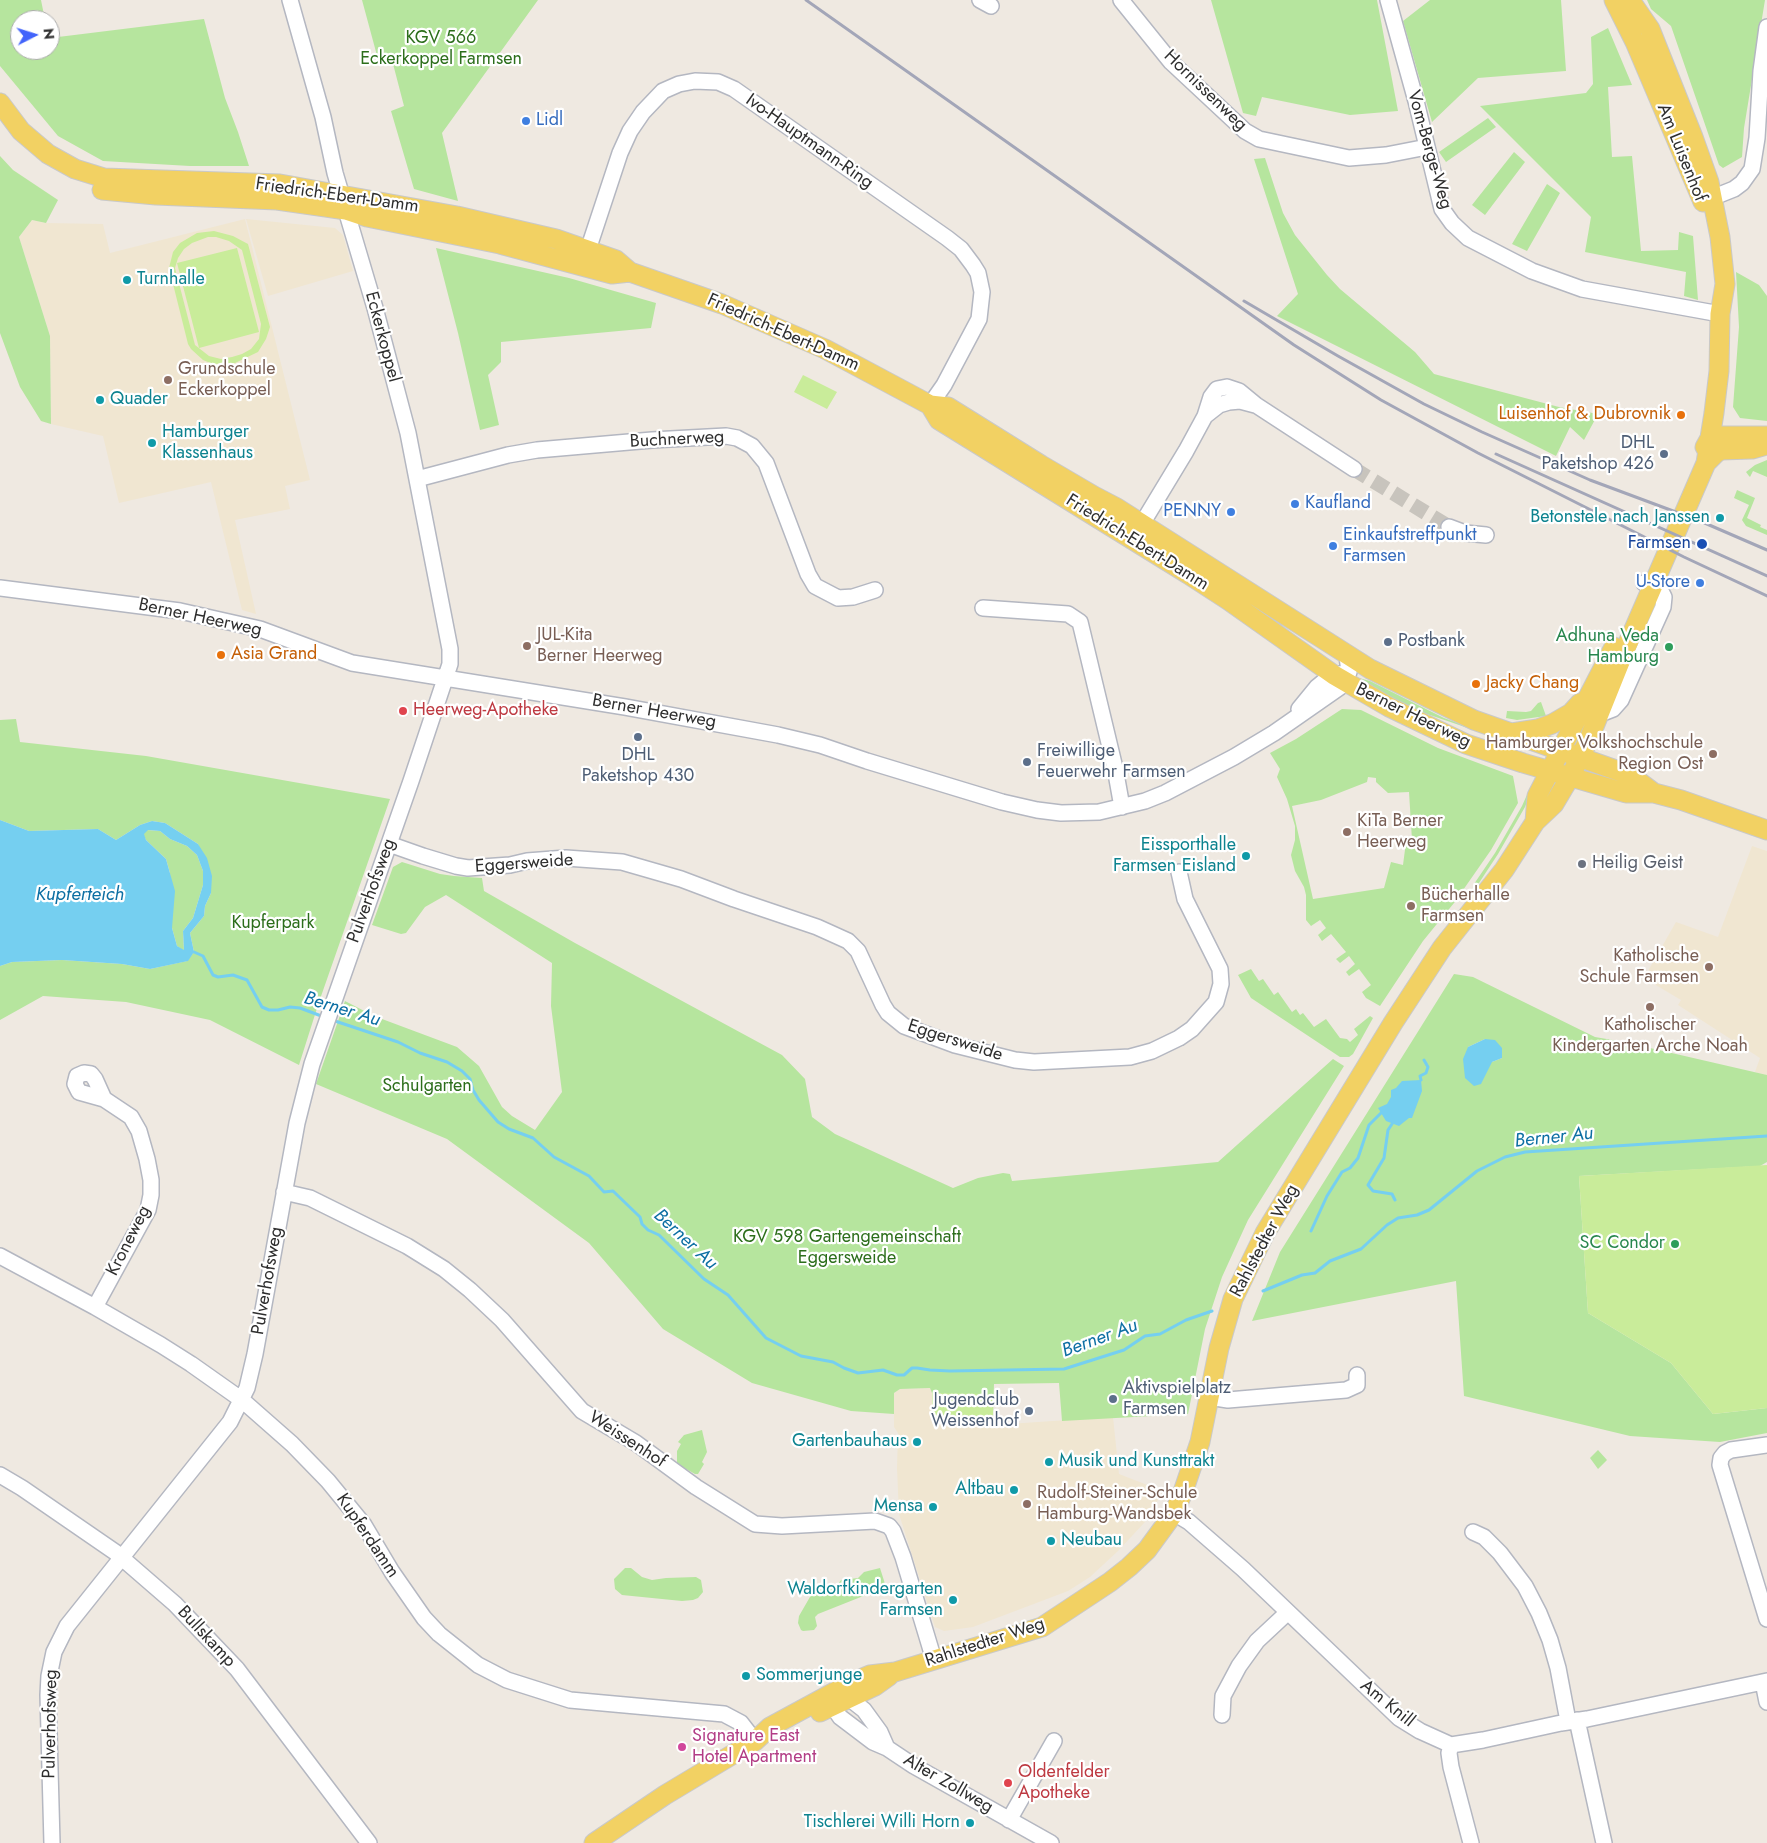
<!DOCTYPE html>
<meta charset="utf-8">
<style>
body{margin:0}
#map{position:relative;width:1767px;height:1843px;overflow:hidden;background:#efe9e1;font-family:Jost,sans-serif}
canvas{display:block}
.north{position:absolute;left:10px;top:10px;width:50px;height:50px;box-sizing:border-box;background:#fff;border:1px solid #ababab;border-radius:50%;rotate:85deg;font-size:14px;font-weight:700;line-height:20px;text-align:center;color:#2e2e2e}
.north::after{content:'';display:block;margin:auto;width:18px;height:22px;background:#4264fb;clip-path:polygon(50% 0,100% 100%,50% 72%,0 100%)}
</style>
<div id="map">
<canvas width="1767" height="1843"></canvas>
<div class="north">N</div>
</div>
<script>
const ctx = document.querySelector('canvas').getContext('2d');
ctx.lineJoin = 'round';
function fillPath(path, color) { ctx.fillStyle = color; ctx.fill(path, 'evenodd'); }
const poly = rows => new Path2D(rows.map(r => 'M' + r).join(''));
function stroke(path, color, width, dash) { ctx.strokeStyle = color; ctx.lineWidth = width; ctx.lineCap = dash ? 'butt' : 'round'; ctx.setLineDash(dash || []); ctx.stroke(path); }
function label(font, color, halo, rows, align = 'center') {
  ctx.font = font + ' Jost,sans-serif'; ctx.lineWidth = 4.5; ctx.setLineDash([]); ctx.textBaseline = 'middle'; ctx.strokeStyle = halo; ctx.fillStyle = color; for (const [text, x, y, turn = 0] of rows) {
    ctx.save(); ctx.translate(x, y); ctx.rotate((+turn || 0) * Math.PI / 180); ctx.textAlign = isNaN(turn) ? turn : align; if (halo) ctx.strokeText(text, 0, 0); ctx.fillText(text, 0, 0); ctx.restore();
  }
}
fillPath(poly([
 [245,219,310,480,285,486,290,509,235,520,256,614,242,610,211,482,119,503,103,436,51,424,50,336,19,237,32,220,46,223,103,224,110,253],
 [246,219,335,228,343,235,353,271,268,296],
 [1752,846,1767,851,1767,1075,1755,1072,1760,1058,1678,1005,1681,1000,1644,978,1676,922,1718,937],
 [930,1388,932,1393,932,1416,993,1417,993,1425,1113,1417,1119,1474,1163,1491,1145,1522,1118,1551,1090,1577,1068,1591,973,1627,944,1631,935,1627,899,1514,897,1468,898,1433,894,1427,894,1393,900,1389]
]), '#f0e6d1');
fillPath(poly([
 [0,0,41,0,45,20,20,20,20,50,50,50,50,38,204,19,225,98,238,132,249,166,190,166,103,161,58,136,0,66],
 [362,0,538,0,442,133,458,201,414,189,391,111,404,106,392,60,379,63],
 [1211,0,1377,0,1398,111,1350,115,1262,97,1256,116,1243,113],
 [1430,0,1561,0,1566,71,1478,78,1432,122,1403,21],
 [1647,0,1765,0,1744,128,1742,157,1723,168,1719,165,1671,26,1651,9],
 [1608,28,1632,85,1608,87,1612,157,1632,156,1641,251,1678,250,1679,232,1693,236,1698,300,1684,296,1686,272,1585,252,1591,217,1480,106,1586,93,1593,84,1591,37],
 [1488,118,1496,127,1446,162,1439,152],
 [1514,152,1525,162,1485,215,1472,205],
 [0,156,13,170,58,200,46,223,32,220,19,237,50,336,51,424,41,421,20,387,0,333],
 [1265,158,1283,213,1295,235,1327,275,1340,289,1415,352,1434,374,1559,407,1598,414,1584,440,1570,427,1556,456,1277,316,1298,294,1254,159],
 [1547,184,1560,193,1527,251,1512,244],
 [436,248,569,278,656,303,651,328,501,342,501,362,488,375,499,425,480,430,458,333],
 [1736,272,1759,285,1767,296,1767,421,1740,418,1733,407,1739,327],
 [1767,460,1767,477,1753,471,1750,477,1749,476,1746,472,1755,465],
 [1737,490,1755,498,1747,518,1761,525,1760,527,1767,530,1767,535,1746,526,1742,520,1749,505,1734,498],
 [1359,678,1370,681,1444,718,1532,750,1392,702,1356,679],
 [1541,702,1546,716,1517,720,1506,718,1507,711,1526,712,1531,711,1538,703],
 [1342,709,1361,710,1438,748,1513,776,1518,803,1491,850,1454,903,1423,941,1380,1006,1366,998,1362,992,1371,985,1359,969,1349,976,1346,972,1355,964,1349,956,1340,963,1336,959,1346,952,1331,934,1322,941,1318,935,1326,928,1320,920,1311,926,1306,920,1306,895,1304,887,1295,871,1291,855,1295,840,1295,826,1287,799,1277,777,1280,769,1270,753,1296,739],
 [1368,777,1376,778,1376,782,1388,793,1409,792,1412,840,1406,842,1403,865,1391,862,1384,888,1313,899,1292,806,1321,800,1367,782],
 [16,719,20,742,146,756,390,799,319,1002,299,1065,210,1020,126,1002,43,996,0,1020,0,966,12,962,62,960,122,964,150,969,187,961,194,952,190,933,204,916,205,906,211,893,198,844,165,823,152,821,140,825,116,840,98,829,29,831,0,820,0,720],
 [1530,788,1532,789,1525,807,1498,854,1477,886,1474,884,1495,853,1522,806],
 [147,830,160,831,170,839,187,846,197,855,203,871,203,885,193,918,183,931,184,951,177,946,172,928,170,873,166,859,146,840,143,834],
 [402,862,440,874,454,876,482,878,484,891,575,943,782,1055,805,1079,812,1117,835,1134,953,1188,978,1178,1003,1173,1010,1174,1012,1181,1218,1162,1333,1059,1344,1066,1248,1220,1222,1277,1205,1329,1188,1414,1062,1421,1059,1383,994,1384,993,1417,932,1416,932,1393,930,1388,900,1389,894,1393,894,1414,851,1411,752,1383,663,1329,589,1243,447,1139,316,1084,345,1001,374,1016,457,1047,479,1066,502,1107,512,1116,535,1130,562,1092,551,1006,552,963,446,895,425,907,406,933,401,934,372,925,393,867],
 [1251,969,1259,981,1263,979,1274,995,1278,992,1292,1012,1296,1009,1300,1015,1303,1013,1314,1027,1326,1019,1340,1038,1347,1039,1350,1042,1358,1035,1354,1029,1370,1016,1373,1018,1353,1054,1349,1057,1340,1057,1251,998,1238,975],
 [1454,974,1473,977,1595,1037,1624,1042,1767,1075,1767,1162,1760,1166,1579,1176,1588,1313,1671,1363,1713,1414,1767,1408,1767,1433,1720,1442,1630,1436,1464,1396,1456,1281,1252,1321,1280,1252],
 [1485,1039,1502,1058,1492,1062,1468,1047],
 [702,1430,707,1452,702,1462,704,1464,698,1474,695,1474,677,1464,677,1451,681,1444,678,1442,684,1435],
 [1598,1450,1607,1460,1598,1469,1590,1458],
 [625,1568,631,1568,642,1577,652,1580,666,1578,696,1577,701,1580,703,1592,698,1598,693,1600,682,1601,622,1595,615,1589,614,1579],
 [880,1568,886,1587,818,1614,815,1617,817,1626,814,1630,803,1631,801,1630,798,1623,799,1616,814,1590,835,1588,841,1580,858,1578,864,1572]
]), '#b6e59e');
fillPath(poly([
 [214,231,233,236,248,244,270,327,266,339,258,352,235,363,213,364,203,360,191,349,188,344,169,268,173,252,180,243,197,233],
 [208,237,216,237,229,241,242,250,261,324,259,339,251,349,242,354,232,357,221,359,209,356,195,345,175,268,178,258,184,249,192,243],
 [237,248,259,332,199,348,177,263],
 [803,375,837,392,827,409,794,392],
 [1767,1165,1767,1408,1713,1414,1671,1363,1588,1313,1579,1176],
 [932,1393,993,1394,993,1417,932,1416]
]), '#c9ec9a');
fillPath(poly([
 [0,820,29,831,98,829,116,840,140,825,152,821,165,823,198,844,207,858,212,876,211,893,205,906,204,916,190,933,194,952,188,961,150,969,122,964,62,960,12,962,0,966],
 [148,830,160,831,170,839,187,846,197,855,203,871,203,885,193,918,183,931,184,950,177,946,172,928,175,891,166,859,146,840,144,834],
 [1485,1039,1495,1040,1502,1048,1502,1058,1492,1062,1481,1084,1474,1086,1465,1078,1463,1059,1468,1047],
 [1421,1080,1422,1091,1412,1118,1409,1118,1399,1126,1386,1121,1378,1108,1387,1104,1391,1097,1391,1090,1396,1088,1402,1081]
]), '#75cff0');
stroke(poly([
 [194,952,203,956,213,975,218,977,233,975,247,980,262,1007,269,1010,278,1010,290,1007,300,1008,324,1017],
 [332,1020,398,1042,420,1053,447,1062,462,1071,470,1079,473,1090,479,1100,498,1122,509,1129,533,1138,554,1157,589,1176,604,1192,613,1191,640,1217,642,1224,648,1230,659,1235,704,1279,728,1295,766,1338,801,1356,833,1362,844,1368,858,1373,883,1370,897,1375,904,1375,912,1368,917,1368,930,1370,950,1371,1064,1369,1124,1350,1145,1336,1160,1334,1186,1320,1212,1311],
 [1421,1080,1420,1076,1426,1073,1428,1067,1424,1060],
 [1392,1124,1388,1130,1384,1158,1368,1185,1373,1191,1392,1194,1395,1200],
 [1311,1231,1327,1196,1342,1172,1350,1168,1358,1158,1369,1125,1381,1113],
 [1263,1291,1302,1275,1315,1273,1330,1261,1361,1249,1387,1225,1398,1218,1417,1215,1429,1210,1477,1171,1505,1157,1525,1152,1767,1136]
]), '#75cff0', 3);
stroke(poly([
 [1354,469,1449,527]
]), '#c8c4bd', 15, [15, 8]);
const minor = poly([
 [980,0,991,6],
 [1121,0,1171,62,1245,131,1259,139,1349,158,1386,155,1427,147],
 [1388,0,1416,101,1442,209,1452,223,1468,238,1532,271,1582,289,1720,314],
 [1704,201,1734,189,1742,183,1752,169,1757,138,1761,71,1767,27],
 [585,259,620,153,630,131,643,112,663,91,679,84,695,81,718,82,734,89,947,238,961,249,973,265,978,273,982,292,979,319,944,385,930,405],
 [1205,416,1219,405,1229,402,1240,401,1255,405],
 [417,479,508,455,537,450,652,440,726,436,737,438,752,446,766,463,808,574,815,586,838,598,853,597,875,590],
 [1449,527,1465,533,1486,535],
 [1137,532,1186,451,1205,416,1211,397,1217,389,1227,387,1239,391,1256,405,1354,469],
 [0,588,180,611,260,629,352,663,625,707,778,735,820,745,867,761,1002,802,1037,810,1061,813,1099,812,1145,801,1165,793,1234,757,1274,733,1340,687,1345,682,1349,672,1347,656],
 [983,608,1068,614,1080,622,1115,768,1122,807],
 [1299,709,1317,687,1328,678,1334,675,1344,673],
 [1600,714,1613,709,1621,700,1663,607,1664,597,1660,589,1655,584,1644,583],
 [389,844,423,856,456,866,468,868,510,865,527,861,566,858,622,862,681,879,734,899,817,927,848,941,858,951,883,1005,888,1013,904,1026,955,1045,1015,1060,1034,1062,1130,1057,1152,1051,1179,1038,1192,1029,1216,1002,1221,984,1220,969,1185,899,1179,872],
 [284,1192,310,1198,407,1246,444,1269,470,1290,502,1320,582,1411,636,1443,696,1487,755,1524,782,1526,875,1521,889,1526,893,1531,903,1557,934,1660],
 [0,1256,95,1307,161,1345,191,1364,242,1400,292,1444,328,1481,364,1525,392,1572,424,1618,439,1634,478,1665,507,1680,570,1700,724,1714,741,1723,755,1741],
 [95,1307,148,1210,151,1195,151,1180,147,1159,139,1131,131,1117,104,1099,95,1079,91,1074,84,1073,77,1076,75,1084,79,1092,104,1099],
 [1209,1397,1228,1400,1346,1390,1357,1385,1357,1375],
 [1767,1445,1731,1450,1725,1453,1721,1458,1720,1465,1767,1619],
 [0,1475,22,1488,115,1552,175,1604,237,1669,369,1843],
 [1174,1513,1189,1522,1243,1569,1399,1718,1420,1731,1451,1745,1483,1740,1561,1723,1587,1719,1767,1681],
 [1473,1532,1484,1537,1500,1553,1525,1586,1539,1613,1550,1640,1558,1668,1568,1721],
 [1763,1682,1767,1702],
 [841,1695,850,1699,864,1710,880,1732,887,1748],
 [827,1698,840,1717,873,1742,887,1748,914,1766,1051,1843],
 [1222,1715,1223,1696,1239,1666,1257,1641,1287,1613],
 [1577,1720,1604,1843],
 [1451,1745,1449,1753,1451,1767,1471,1843],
 [1009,1820,1054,1741],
 [52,1843,48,1695,49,1676,54,1652,67,1626,230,1422,247,1388,255,1354,297,1123,312,1064,411,781,450,664,450,649,408,433,375,308,335,173,323,117,290,0]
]);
const major = poly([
 [1614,0,1635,42,1703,202],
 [1630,0,1650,29,1693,137,1709,182,1720,237,1725,284,1720,314,1719,371,1714,413,1706,463],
 [0,103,21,131,48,154,75,169,104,178,280,184,457,216,556,239,616,260,630,272,722,304,825,349,930,405,948,407,1041,465,1094,496,1117,508,1370,669,1474,720,1630,775,1654,793],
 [102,190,156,195,277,200,326,207,346,210,367,217,500,244,612,274,630,272],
 [930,405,939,420,1188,574,1228,600,1334,675,1389,707,1466,744,1523,763,1626,793,1654,793,1681,800,1767,830],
 [1705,447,1710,438,1714,436,1767,436],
 [1512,733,1538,729,1552,724,1571,713,1580,703],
 [1535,822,1537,796,1614,647],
 [820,1712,875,1686,889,1676],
 [594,1843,665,1795,755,1741,770,1727,853,1682,870,1675,895,1672,1042,1627,1110,1582,1129,1567,1147,1550,1174,1513,1183,1492,1200,1442,1219,1348,1233,1299,1265,1233,1393,1023,1442,948,1504,870,1535,822,1554,804,1570,777,1589,739,1622,657,1706,463,1716,453,1721,450,1752,449,1767,445]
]);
stroke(minor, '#b4b7c1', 18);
stroke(major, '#c9c9c9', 21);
stroke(minor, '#fff', 15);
stroke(major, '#f2d163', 19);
stroke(poly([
 [806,0,1294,345,1381,400,1478,453,1684,557,1767,596],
 [1244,301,1338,356,1424,404,1482,432,1590,480,1700,521,1767,550],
 [1496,454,1767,576]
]), '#a3a6b8', 3);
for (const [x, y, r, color] of [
 [526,121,5,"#3f7fe0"],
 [127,280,5,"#0f9aa8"],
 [168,380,5,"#8d6e63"],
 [100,400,5,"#0f9aa8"],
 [1681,415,5,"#e8710a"],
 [152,443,5,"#0f9aa8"],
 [1664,454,5,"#5c6f8a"],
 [1295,504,5,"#3f7fe0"],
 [1231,512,5,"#3f7fe0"],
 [1720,518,5,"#0f9aa8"],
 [1702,544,6,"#1a4fb4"],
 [1333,546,5,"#3f7fe0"],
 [1700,583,5,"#3f7fe0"],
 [1388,642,5,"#5c6f8a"],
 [527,646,5,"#8d6e63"],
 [1669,647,5,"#2e9e5b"],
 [221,655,5,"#e8710a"],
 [1476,684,5,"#e8710a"],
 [403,711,5,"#e0444e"],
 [638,737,5,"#5c6f8a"],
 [1713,754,5,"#8d6e63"],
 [1027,762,5,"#5c6f8a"],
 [1347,832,5,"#8d6e63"],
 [1246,856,5,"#0f9aa8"],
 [1582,864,5,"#6b7280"],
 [1411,906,5,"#8d6e63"],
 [1709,967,5,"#8d6e63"],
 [1650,1007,5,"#8d6e63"],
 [1675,1244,5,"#2e9e5b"],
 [1113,1399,5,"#5c6f8a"],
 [1029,1411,5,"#5c6f8a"],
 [917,1442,5,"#0f9aa8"],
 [1049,1462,5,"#0f9aa8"],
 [1014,1490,5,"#0f9aa8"],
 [1027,1504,5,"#8d6e63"],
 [933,1507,5,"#0f9aa8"],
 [1051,1541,5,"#0f9aa8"],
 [953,1600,5,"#0f9aa8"],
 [746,1676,5,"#0f9aa8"],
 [682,1747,5,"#d1479c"],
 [1008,1783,5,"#e0444e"],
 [970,1823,5,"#0f9aa8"]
]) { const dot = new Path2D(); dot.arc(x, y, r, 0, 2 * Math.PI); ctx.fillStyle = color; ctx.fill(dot); stroke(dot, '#fff', 2); }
label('18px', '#2c6e1b', '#fff', [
 ["KGV 566",441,39],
 ["Eckerkoppel Farmsen",441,60],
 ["Kupferpark",273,924],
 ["Schulgarten",427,1087],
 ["KGV 598 Gartengemeinschaft",847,1238],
 ["Eggersweide",847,1259]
]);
label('18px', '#2e2e2e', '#fff', [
 ["Hornissenweg",1205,91,44],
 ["Ivo-Hauptmann-Ring",809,142,35],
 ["Vom-Berge-Weg",1429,150,74],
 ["Am Luisenhof",1681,153,68],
 ["Friedrich-Ebert-Damm",337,196,8],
 ["Friedrich-Ebert-Damm",783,333,24],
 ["Eckerkoppel",382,337,75],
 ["Buchnerweg",677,440,-3],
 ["Friedrich-Ebert-Damm",1137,543,32],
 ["Berner Heerweg",200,618,12],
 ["Berner Heerweg",654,712,10],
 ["Berner Heerweg",1413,716,26],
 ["Eggersweide",524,864,-4],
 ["Pulverhofsweg",372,891,-70],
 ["Eggersweide",955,1041,18],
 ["Kroneweg",129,1241,-63],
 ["Rahlstedter Weg",1265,1241,-62],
 ["Pulverhofsweg",268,1281,-80],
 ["Weissenhof",627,1440,33],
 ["Kupferdamm",367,1536,56],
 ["Bullskamp",206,1637,47],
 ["Rahlstedter Weg",985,1643,-18],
 ["Am Knill",1387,1704,39],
 ["Pulverhofsweg",51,1724,-89],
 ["Alter Zollweg",948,1784,30]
]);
label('18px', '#366cbe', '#fff', [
 ["Lidl",536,121],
 ["Kaufland",1305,504],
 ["PENNY",1221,512,"right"],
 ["Einkaufstreffpunkt",1343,536],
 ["Farmsen",1343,557],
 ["U-Store",1690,583,"right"]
], 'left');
label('18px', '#0d838f', '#fff', [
 ["Turnhalle",137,280,"left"],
 ["Quader",110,400,"left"],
 ["Hamburger",162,433,"left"],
 ["Klassenhaus",162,454,"left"],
 ["Betonstele nach Janssen",1710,518],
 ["Eissporthalle",1236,846],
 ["Farmsen Eisland",1236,867],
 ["Gartenbauhaus",907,1442],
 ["Musik und Kunsttrakt",1059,1462,"left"],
 ["Altbau",1004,1490],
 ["Mensa",923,1507],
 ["Neubau",1061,1541,"left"],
 ["Waldorfkindergarten",943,1590],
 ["Farmsen",943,1611],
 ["Sommerjunge",756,1676,"left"],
 ["Tischlerei Willi Horn",960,1823]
], 'right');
label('18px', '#785e54', '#fff', [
 ["Grundschule",178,370],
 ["Eckerkoppel",178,391],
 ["JUL-Kita",537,636],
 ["Berner Heerweg",537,657],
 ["Hamburger Volkshochschule",1703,744,"right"],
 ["Region Ost",1703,765,"right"],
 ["KiTa Berner",1357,822],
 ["Heerweg",1357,843],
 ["Bücherhalle",1421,896],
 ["Farmsen",1421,917],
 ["Katholische",1699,957,"right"],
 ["Schule Farmsen",1699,978,"right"],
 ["Katholischer",1650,1026,"center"],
 ["Kindergarten Arche Noah",1650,1047,"center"],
 ["Rudolf-Steiner-Schule",1037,1494],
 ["Hamburg-Wandsbek",1037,1515]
], 'left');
label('18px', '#c56008', '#fff', [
 ["Luisenhof & Dubrovnik",1671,415,"right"],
 ["Asia Grand",231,655],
 ["Jacky Chang",1486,684]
], 'left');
label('18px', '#4e5e75', '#fff', [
 ["DHL",1654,444,"right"],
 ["Paketshop 426",1654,465,"right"],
 ["Postbank",1398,642],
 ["Freiwillige",1037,752],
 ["Feuerwehr Farmsen",1037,773],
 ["DHL",638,756,"center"],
 ["Paketshop 430",638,777,"center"],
 ["Aktivspielplatz",1123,1389],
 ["Farmsen",1123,1410],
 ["Jugendclub",1019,1401,"right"],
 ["Weissenhof",1019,1422,"right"]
], 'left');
label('18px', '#164399', '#fff', [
 ["Farmsen",1691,544]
], 'right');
label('18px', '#27864d', '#fff', [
 ["Adhuna Veda",1659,637],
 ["Hamburg",1659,658],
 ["SC Condor",1665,1244]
], 'right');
label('18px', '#be3a42', '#fff', [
 ["Heerweg-Apotheke",413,711],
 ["Oldenfelder",1018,1773],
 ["Apotheke",1018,1794]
], 'left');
label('18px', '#5b616d', '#fff', [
 ["Heilig Geist",1592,864]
], 'left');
label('18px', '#b23c85', '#fff', [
 ["Signature East",692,1737],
 ["Hotel Apartment",692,1758]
], 'left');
label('italic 19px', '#0d6fa3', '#fff', [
 ["Kupferteich",80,895],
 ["Berner Au",342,1010,17],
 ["Berner Au",1554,1138,-6],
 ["Berner Au",685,1240,43],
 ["Berner Au",1100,1339,-20]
]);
</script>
